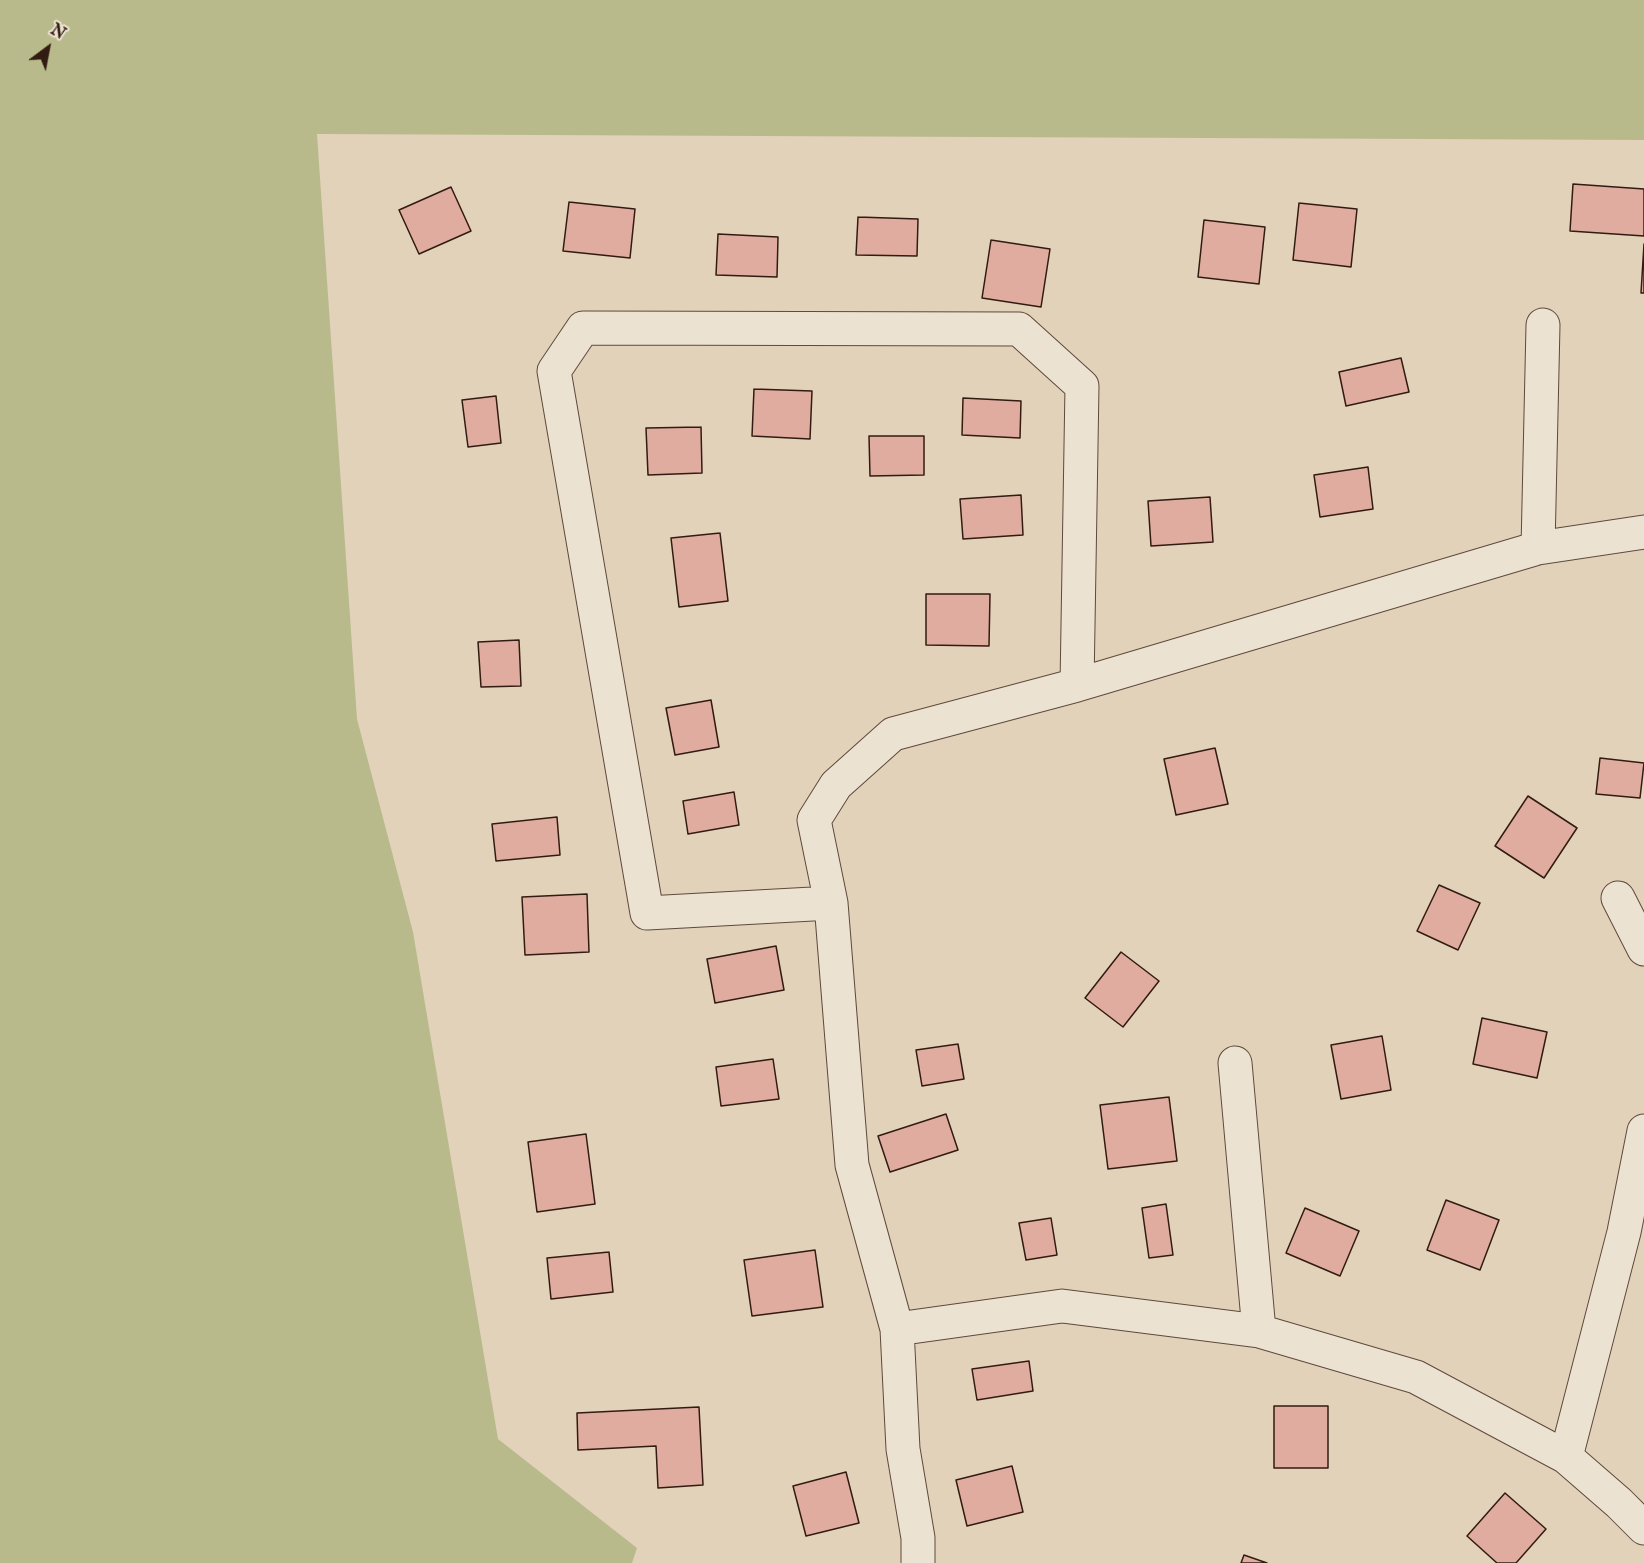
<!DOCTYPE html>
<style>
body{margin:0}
#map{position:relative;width:1644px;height:1563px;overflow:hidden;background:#e2d2ba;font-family:"IM FELL English",serif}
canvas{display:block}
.north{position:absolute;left:18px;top:18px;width:60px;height:60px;-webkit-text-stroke:4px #ece2d2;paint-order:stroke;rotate:32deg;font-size:16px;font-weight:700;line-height:24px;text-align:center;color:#321b11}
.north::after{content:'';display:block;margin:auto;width:21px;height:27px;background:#321b11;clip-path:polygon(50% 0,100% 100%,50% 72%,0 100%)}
</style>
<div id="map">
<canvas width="1644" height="1563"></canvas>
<div class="north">N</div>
</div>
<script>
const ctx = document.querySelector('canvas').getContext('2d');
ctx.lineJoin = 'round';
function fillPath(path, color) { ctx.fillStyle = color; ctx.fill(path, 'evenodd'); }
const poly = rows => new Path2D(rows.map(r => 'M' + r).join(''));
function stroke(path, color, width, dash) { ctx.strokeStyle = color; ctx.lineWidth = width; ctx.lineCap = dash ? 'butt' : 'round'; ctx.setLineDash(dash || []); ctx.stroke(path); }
fillPath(poly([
 [0,0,1644,0,1644,140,317,134,357,719,413,932,498,1439,637,1548,632,1563,0,1563]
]), '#b9ba8c');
const building = poly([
 [1573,184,1644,189,1644,236,1570,231,1573,184],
 [451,187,471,231,419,254,399,210,451,187],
 [569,202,635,209,630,258,563,251,569,202],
 [1299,203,1357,209,1351,267,1293,260,1299,203],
 [858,217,918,219,917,256,856,255,858,217],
 [1204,220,1265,227,1259,284,1198,277,1204,220],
 [718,234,778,237,777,277,716,275,718,234],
 [991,240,1050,249,1041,307,982,298,991,240],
 [1644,244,1644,293,1641,293,1644,244],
 [1401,358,1409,392,1346,406,1339,372,1401,358],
 [754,389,812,391,810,439,752,436,754,389],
 [496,396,501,443,468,447,462,400,496,396],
 [963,398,1021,401,1020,438,962,435,963,398],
 [701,427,702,473,648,475,646,428,701,427],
 [869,436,924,436,924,475,870,476,869,436],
 [1368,467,1373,509,1320,517,1314,475,1368,467],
 [1021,495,1023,535,963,539,960,499,1021,495],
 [1210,497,1213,542,1151,546,1148,501,1210,497],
 [720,533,728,601,679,607,671,538,720,533],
 [926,594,990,594,989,646,926,645,926,594],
 [519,640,521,686,481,687,478,642,519,640],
 [711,700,719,747,675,755,666,708,711,700],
 [1215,748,1228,804,1176,815,1164,759,1215,748],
 [1600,758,1644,763,1640,798,1596,794,1600,758],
 [734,792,739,825,688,834,683,801,734,792],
 [1528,796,1577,828,1544,878,1495,846,1528,796],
 [557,817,560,855,496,861,492,824,557,817],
 [1439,885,1480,903,1458,950,1417,931,1439,885],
 [587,894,589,952,525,955,522,897,587,894],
 [776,946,784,990,715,1003,707,959,776,946],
 [1121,952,1159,981,1123,1027,1085,998,1121,952],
 [1482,1018,1547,1032,1537,1078,1473,1064,1482,1018],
 [1382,1036,1391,1090,1341,1099,1331,1045,1382,1036],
 [958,1044,964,1079,922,1086,916,1050,958,1044],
 [773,1059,779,1099,721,1106,716,1067,773,1059],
 [1169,1097,1177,1161,1108,1169,1100,1105,1169,1097],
 [946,1114,958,1150,890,1172,878,1136,946,1114],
 [586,1134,595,1204,537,1212,528,1142,586,1134],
 [1446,1200,1499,1220,1480,1270,1427,1250,1446,1200],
 [1166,1204,1173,1255,1149,1258,1142,1208,1166,1204],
 [1305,1208,1359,1231,1340,1276,1286,1253,1305,1208],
 [1051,1218,1057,1255,1026,1260,1019,1223,1051,1218],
 [815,1250,823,1307,752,1316,744,1260,815,1250],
 [609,1252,613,1292,551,1299,547,1258,609,1252],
 [1029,1361,1033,1391,977,1400,972,1369,1029,1361],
 [1274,1406,1328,1406,1328,1468,1274,1468,1274,1406],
 [699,1407,703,1485,658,1488,656,1446,578,1450,577,1413,699,1407],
 [1012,1466,1023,1512,967,1526,956,1480,1012,1466],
 [846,1472,859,1523,806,1536,793,1486,846,1472],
 [1505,1493,1546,1529,1516,1563,1497,1563,1467,1536,1505,1493],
 [1244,1555,1267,1563,1241,1563,1244,1555]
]);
fillPath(building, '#e0ac9f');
stroke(building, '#321b11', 1.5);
const minor = poly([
 [1538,548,1543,325],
 [1618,898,1644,949],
 [831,903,647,913,554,371,583,328,1019,329,1082,386,1077,685],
 [1235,1063,1259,1331],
 [897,1329,1062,1306,1259,1331,1416,1377,1566,1457,1619,1503,1644,1528],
 [1566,1457,1624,1232,1644,1131],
 [918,1563,918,1538,903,1449,897,1329,852,1165,831,903,814,820,836,785,893,734,1077,685,1538,548,1644,532]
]);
stroke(minor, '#5e493b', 35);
stroke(minor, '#ece2d2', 33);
</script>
